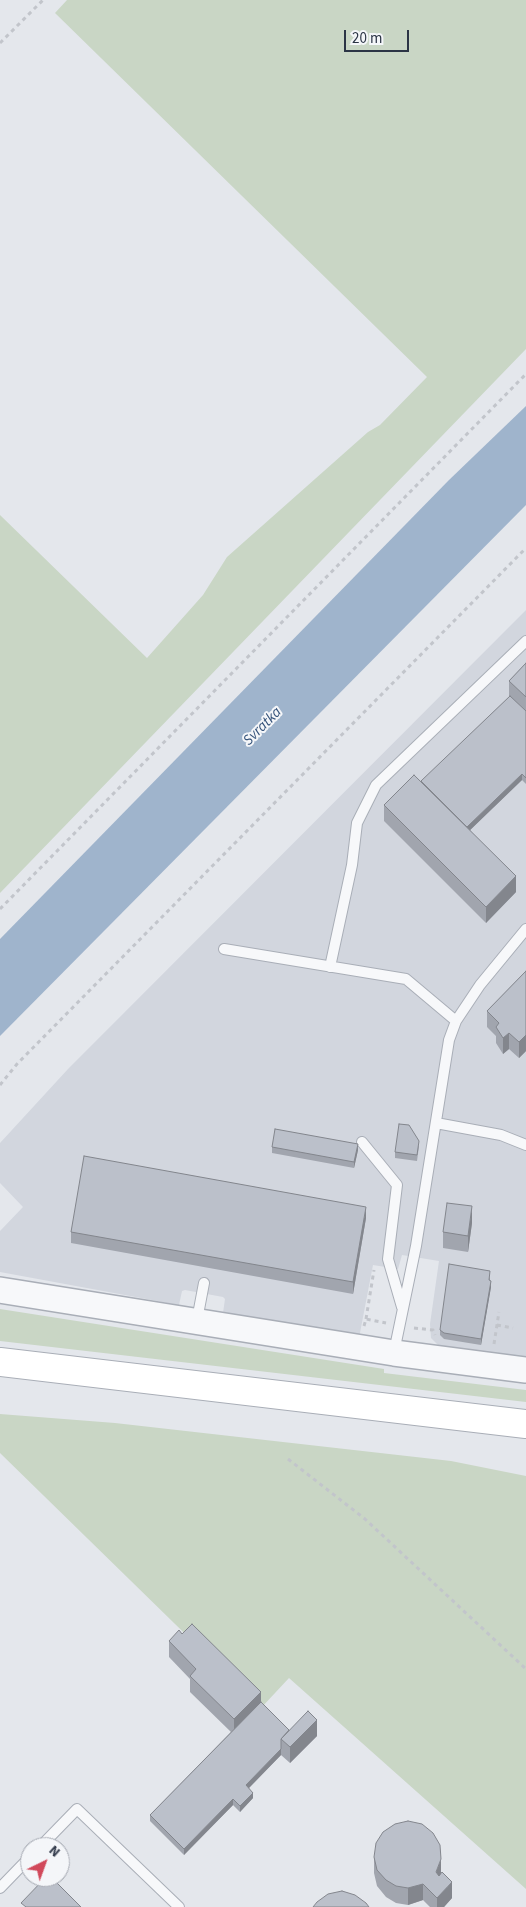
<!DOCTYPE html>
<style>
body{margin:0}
#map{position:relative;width:526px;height:1907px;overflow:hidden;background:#e4e7ec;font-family:"Source Sans 3",sans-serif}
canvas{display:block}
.north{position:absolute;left:20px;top:1837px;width:50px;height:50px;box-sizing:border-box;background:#f4f6f9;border:1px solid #a4a8b1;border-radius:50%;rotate:42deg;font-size:14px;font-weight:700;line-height:20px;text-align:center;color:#2b3445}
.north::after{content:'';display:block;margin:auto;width:18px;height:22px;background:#d1495b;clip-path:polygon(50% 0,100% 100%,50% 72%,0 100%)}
.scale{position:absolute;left:344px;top:30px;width:65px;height:22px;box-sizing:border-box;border:2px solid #2b3445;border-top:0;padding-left:6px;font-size:15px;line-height:18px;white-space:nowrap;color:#2b3445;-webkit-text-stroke:4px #f4f6f9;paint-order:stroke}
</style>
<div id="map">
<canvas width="526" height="1907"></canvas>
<div class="north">N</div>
<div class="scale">20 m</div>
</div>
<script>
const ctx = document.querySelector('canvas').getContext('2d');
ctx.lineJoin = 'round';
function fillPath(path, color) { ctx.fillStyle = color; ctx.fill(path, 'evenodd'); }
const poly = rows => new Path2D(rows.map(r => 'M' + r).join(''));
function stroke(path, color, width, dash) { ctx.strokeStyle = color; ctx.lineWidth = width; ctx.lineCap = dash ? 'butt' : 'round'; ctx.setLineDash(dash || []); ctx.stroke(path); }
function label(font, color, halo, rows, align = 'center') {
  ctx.font = font + ' "Source Sans 3",sans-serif'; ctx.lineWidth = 4; ctx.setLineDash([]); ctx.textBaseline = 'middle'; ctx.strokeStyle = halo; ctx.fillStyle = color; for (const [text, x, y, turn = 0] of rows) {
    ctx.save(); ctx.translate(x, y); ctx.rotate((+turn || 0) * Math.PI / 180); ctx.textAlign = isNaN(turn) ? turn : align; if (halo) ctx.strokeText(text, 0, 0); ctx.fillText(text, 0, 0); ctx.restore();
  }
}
fillPath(poly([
 [526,610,526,1363,447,1354,431,1338,430,1324,439,1261,402,1255,398,1269,373,1265,359,1338,223,1313,225,1299,223,1297,185,1290,182,1291,179,1305,0,1272,0,1231,23,1207,0,1183,0,1143,68,1069]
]), '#d2d6de');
fillPath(poly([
 [67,0,526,0,526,349,0,893,0,515,147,658,203,595,227,557,368,432,380,425,427,377,55,13],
 [0,1309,384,1369,384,1373,526,1390,526,1402,0,1341],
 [0,1414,115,1423,451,1461,526,1476,526,1889,289,1678,261,1708,0,1453]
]), '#c9d6c5');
fillPath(poly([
 [526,406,526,505,0,1036,0,939,449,480]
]), '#9fb4cc');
const service = poly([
 [224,949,406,979,456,1021],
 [330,967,352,865,357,823,376,785,526,641],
 [436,1123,501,1135,526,1145],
 [362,1142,397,1185,388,1259,402,1307],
 [197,1320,204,1283],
 [394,1352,416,1246,449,1040,456,1021,480,985,526,929],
 [40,1847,77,1809,179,1907],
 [0,1888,30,1857]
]);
const tertiary = poly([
 [0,1290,394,1353,526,1370]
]);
const secondary = poly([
 [0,1362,526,1424]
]);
stroke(service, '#a9aeb7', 12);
stroke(tertiary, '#a9aeb7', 28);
stroke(secondary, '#a9aeb7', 30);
stroke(poly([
 [0,43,43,0],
 [0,909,526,374],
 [0,1085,17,1064,526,548],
 [366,1319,374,1270],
 [497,1325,513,1328],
 [364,1326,366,1319,386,1323],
 [414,1328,433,1330,435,1335],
 [494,1344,499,1312],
 [288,1459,365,1519,526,1669]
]), '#c2c5cb', 3, [4, 4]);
stroke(service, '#f7f8fa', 10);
stroke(tertiary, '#f7f8fa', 25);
stroke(secondary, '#fff', 28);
fillPath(poly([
 [526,663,526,784,522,780,470,830,516,892,486,923,384,821,384,805,421,782,509,697,509,681],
 [526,971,526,1051,519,1058,509,1049,503,1054,496,1043,496,1036,487,1027,487,1011],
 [419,1146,417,1161,395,1158,395,1152],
 [272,1147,358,1150,354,1168,272,1153],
 [366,1218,353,1294,71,1243,71,1232],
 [472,1223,468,1252,443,1248,443,1232],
 [490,1277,490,1281,491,1287,481,1345,444,1339,440,1335,440,1330],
 [169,1641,261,1702,289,1730,317,1736,290,1763,281,1755,249,1788,253,1798,240,1812,233,1805,184,1855,150,1821,150,1815,231,1732,190,1692,190,1679,169,1657],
 [374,1857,441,1874,452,1898,444,1907,430,1907,423,1900,408,1905,396,1903,386,1897,377,1886,374,1873]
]), '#a1a5ae');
fillPath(poly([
 [522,774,522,780,466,834,466,828],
 [516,876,516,892,486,923,486,907],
 [509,1033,509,1049,503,1054,503,1038],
 [526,1035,526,1051,519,1058,519,1042],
 [358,1144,358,1150,354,1168,354,1162],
 [472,1206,472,1223,468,1252,468,1236],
 [366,1207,366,1218,353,1294,353,1282],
 [491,1281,491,1287,481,1345,481,1339],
 [261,1692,261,1708,234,1735,234,1719],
 [317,1720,317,1736,290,1763,290,1747],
 [281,1749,281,1755,246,1791,246,1785],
 [253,1793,253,1798,240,1812,240,1806],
 [233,1799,233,1805,184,1855,184,1849],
 [441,1859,441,1875,436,1889,436,1872],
 [452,1882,452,1898,444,1907,437,1907,437,1898],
 [423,1884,423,1900,408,1905,408,1888]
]), '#83868d');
const building = poly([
 [526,663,526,697,509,681,526,663],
 [510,696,526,711,526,778,522,774,467,827,421,781,510,696],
 [414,775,516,876,486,907,384,805,414,775],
 [526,971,526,1035,519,1042,509,1033,503,1038,496,1027,499,1023,487,1011,526,971],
 [399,1124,409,1125,419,1141,417,1155,395,1152,399,1124],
 [275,1129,358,1144,354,1162,272,1147,275,1129],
 [84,1156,366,1207,353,1282,71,1232,84,1156],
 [447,1203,472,1206,468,1236,443,1232,447,1203],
 [449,1264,490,1271,489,1280,491,1281,481,1339,444,1333,440,1330,449,1264],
 [192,1624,261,1692,234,1719,190,1676,196,1669,169,1641,179,1630,182,1634,192,1624],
 [261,1702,289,1730,281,1739,281,1749,246,1785,253,1793,240,1806,233,1799,184,1849,150,1815,261,1702],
 [308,1711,317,1720,290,1747,281,1739,308,1711],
 [408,1821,422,1824,433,1833,440,1845,441,1859,436,1872,439,1876,442,1872,452,1882,437,1898,423,1884,408,1888,396,1886,386,1880,377,1870,374,1857,376,1843,383,1832,395,1824,408,1821],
 [46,1877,51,1877,81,1907,26,1907,21,1903,46,1877],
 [342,1891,355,1895,366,1903,369,1907,313,1907,317,1902,328,1894,342,1891]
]);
fillPath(building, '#bbc0ca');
stroke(building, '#83868d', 1);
label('italic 15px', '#34527a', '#f4f6f9', [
 ["Svratka",263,727,-45]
]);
</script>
